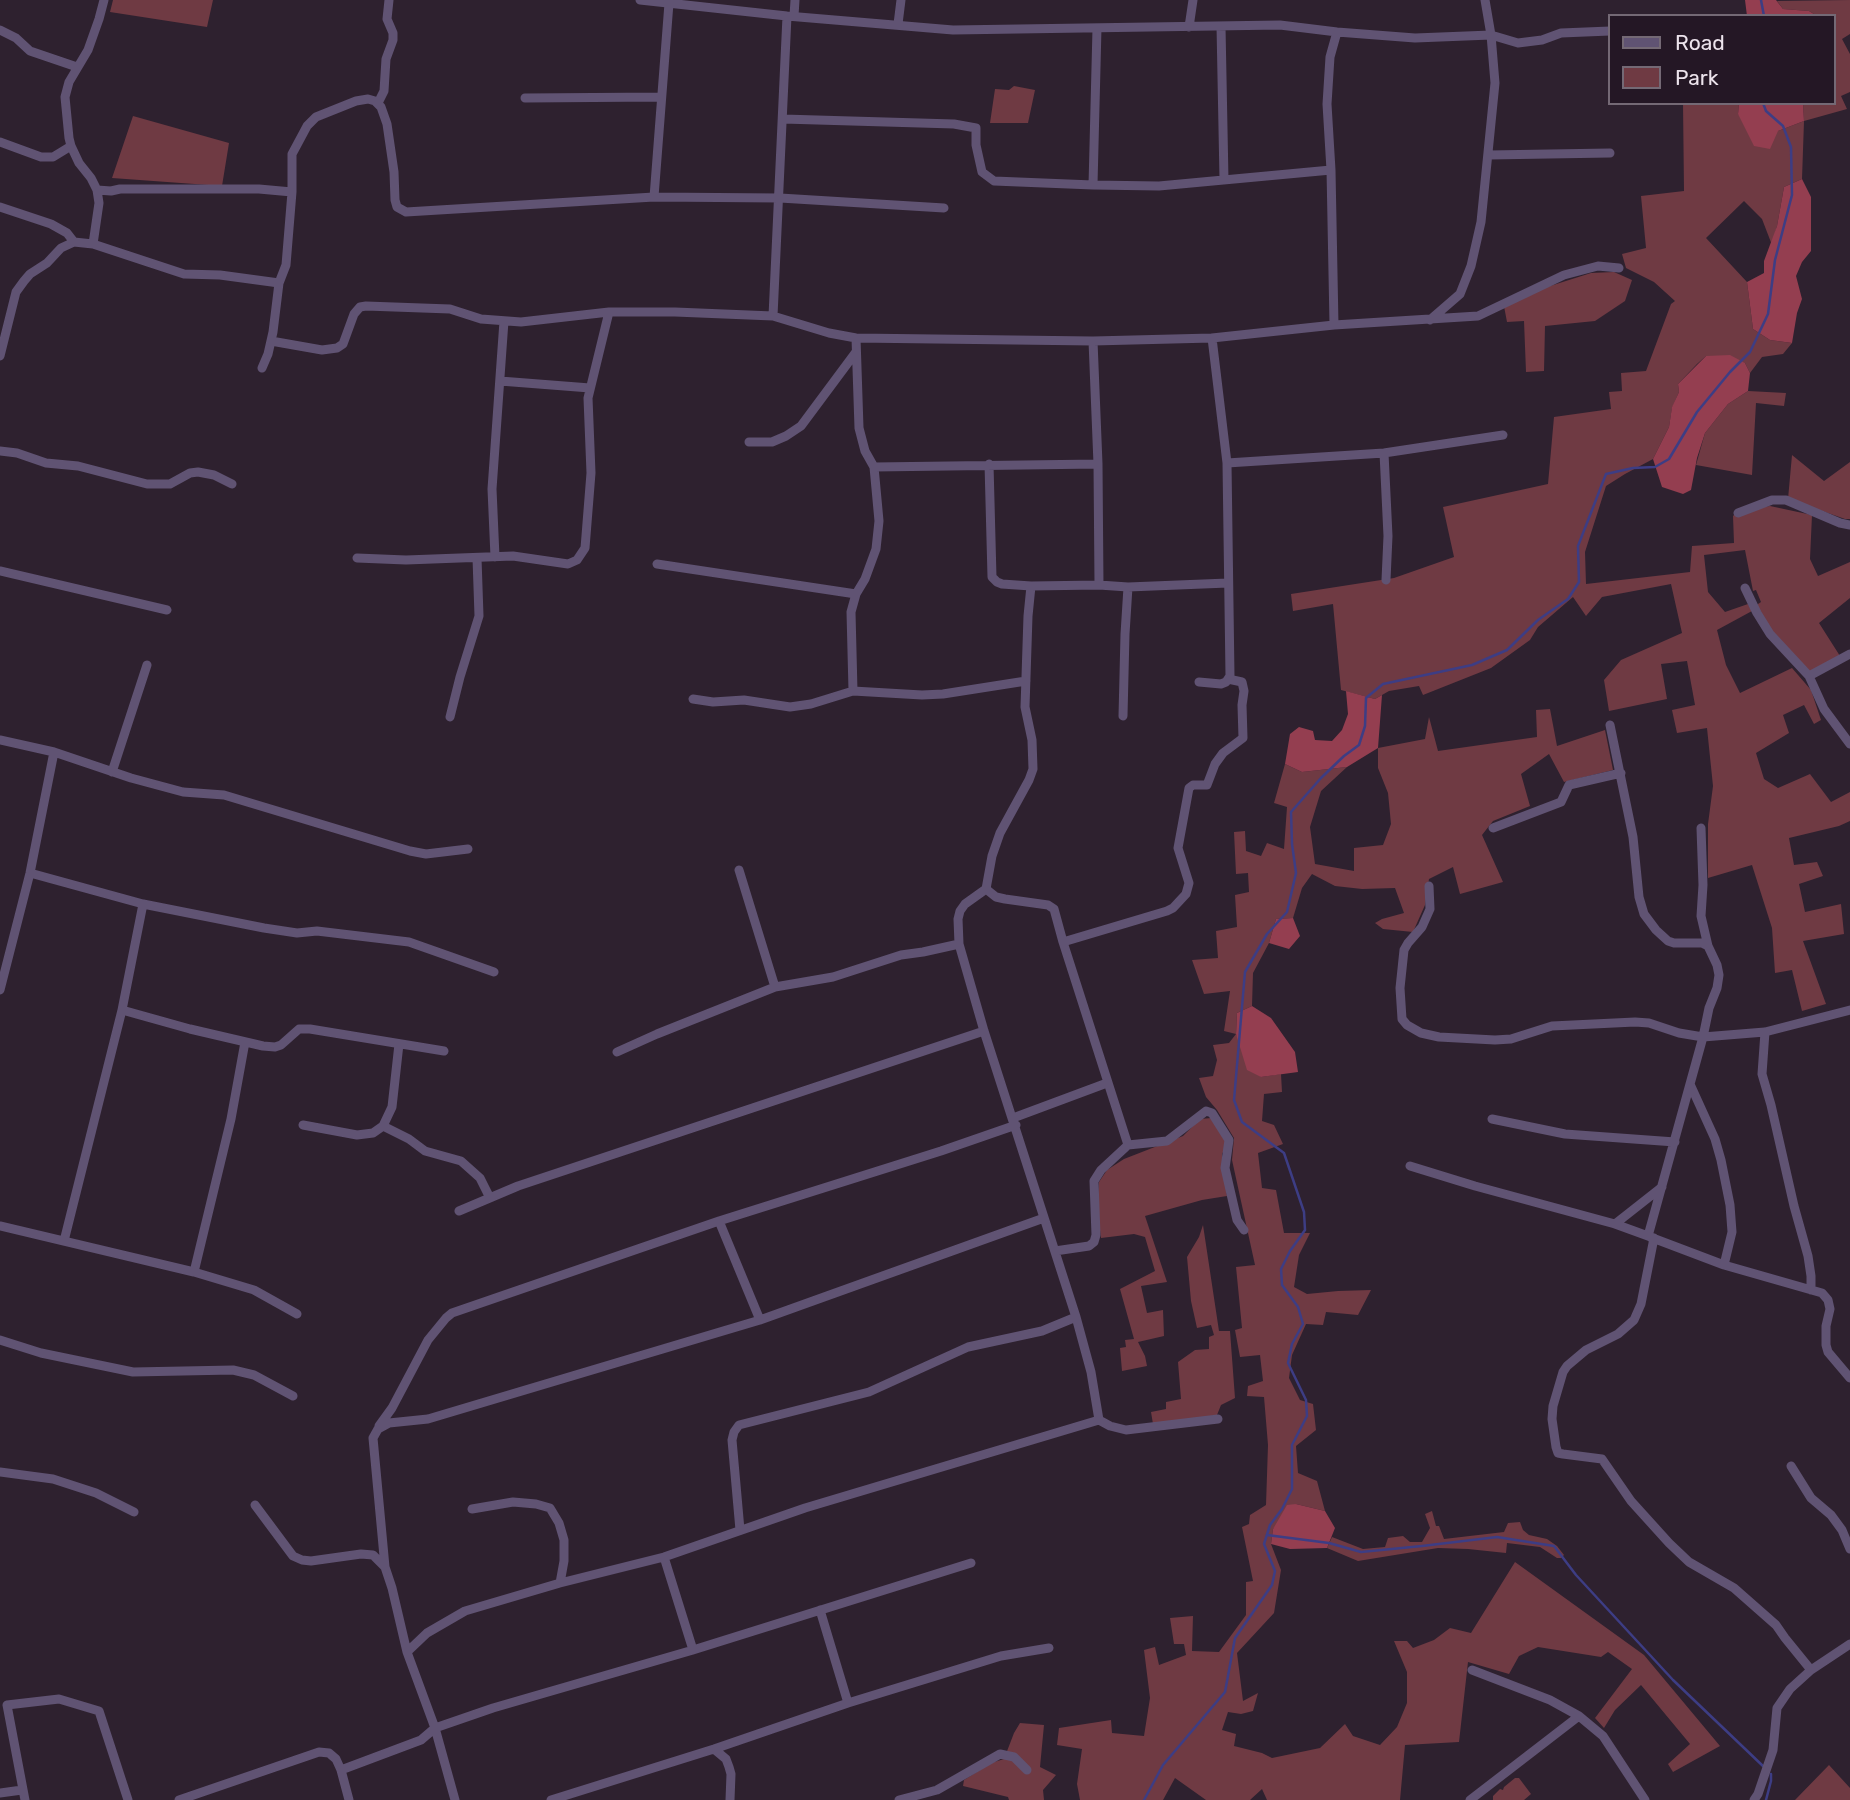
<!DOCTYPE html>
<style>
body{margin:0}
#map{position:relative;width:1850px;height:1800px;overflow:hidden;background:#2e212f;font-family:Rubik,sans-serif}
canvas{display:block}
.legend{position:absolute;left:1608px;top:14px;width:228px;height:91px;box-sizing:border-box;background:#241725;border:2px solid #746975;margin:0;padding:9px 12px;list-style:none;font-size:21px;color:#ece3ec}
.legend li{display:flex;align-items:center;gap:14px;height:35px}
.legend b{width:35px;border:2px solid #746975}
</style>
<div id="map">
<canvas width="1850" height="1800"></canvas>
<ul class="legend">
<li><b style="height:9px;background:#605373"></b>Road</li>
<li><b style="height:19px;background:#6f3a43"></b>Park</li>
</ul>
</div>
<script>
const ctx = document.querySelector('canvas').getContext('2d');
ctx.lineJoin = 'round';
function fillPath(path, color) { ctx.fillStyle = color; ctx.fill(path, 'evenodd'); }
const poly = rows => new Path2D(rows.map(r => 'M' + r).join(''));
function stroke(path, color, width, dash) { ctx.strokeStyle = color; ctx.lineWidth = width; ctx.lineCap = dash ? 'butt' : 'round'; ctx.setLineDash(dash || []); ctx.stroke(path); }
fillPath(poly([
 [113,0,213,0,207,27,110,12],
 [1850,0,1850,34,1842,39,1850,54,1850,92,1841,96,1847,109,1804,121,1802,179,1784,187,1777,226,1772,245,1762,219,1744,201,1706,238,1747,282,1753,329,1770,340,1792,343,1783,354,1762,357,1750,373,1745,363,1706,356,1697,364,1678,384,1679,392,1672,408,1669,427,1653,459,1625,474,1606,486,1585,552,1586,584,1690,572,1692,546,1734,543,1733,516,1739,510,1770,506,1812,515,1810,559,1818,576,1850,562,1850,598,1819,623,1840,656,1811,673,1758,621,1758,604,1761,602,1756,590,1753,591,1745,550,1704,555,1708,592,1725,612,1748,604,1752,611,1717,630,1726,665,1740,693,1792,668,1811,690,1821,720,1814,724,1804,705,1783,715,1789,733,1756,753,1764,779,1778,788,1810,774,1831,802,1850,792,1850,821,1839,826,1789,838,1794,865,1817,862,1823,876,1799,884,1805,912,1841,904,1844,934,1803,941,1826,1004,1802,1011,1792,970,1775,973,1772,928,1752,865,1708,878,1708,824,1713,786,1707,728,1677,733,1672,710,1695,705,1687,661,1661,664,1667,699,1609,711,1604,680,1621,660,1682,633,1671,584,1602,597,1586,616,1573,597,1538,627,1530,640,1491,668,1423,695,1419,686,1389,691,1375,699,1341,690,1333,604,1293,611,1291,594,1394,578,1454,557,1443,507,1548,484,1554,417,1611,409,1609,392,1622,391,1621,373,1646,371,1671,304,1675,301,1654,282,1626,268,1622,254,1646,248,1641,196,1684,191,1683,103,1739,103,1738,114,1778,131,1804,121,1803,103,1834,103,1834,16,1817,16,1809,11,1783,9,1777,1],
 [1014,86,1035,90,1028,123,990,123,995,89,1009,90],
 [133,116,229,143,222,186,112,178],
 [1614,272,1632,280,1625,301,1595,321,1545,326,1544,371,1526,372,1524,321,1507,322,1503,301,1591,273],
 [1748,391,1786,393,1784,406,1756,403,1752,475,1696,465,1705,433,1728,404],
 [1792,455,1824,481,1850,462,1850,519,1845,519,1788,499],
 [1550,709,1557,746,1605,730,1613,770,1564,782,1549,754,1521,774,1530,806,1493,821,1482,835,1503,882,1460,894,1453,867,1429,879,1425,905,1413,932,1383,929,1375,923,1382,919,1404,913,1395,888,1362,889,1335,886,1312,874,1302,888,1293,918,1276,919,1269,943,1253,973,1252,1006,1237,1013,1236,1034,1261,1077,1281,1074,1282,1092,1264,1094,1262,1121,1274,1125,1283,1144,1258,1153,1262,1188,1276,1190,1284,1233,1310,1233,1299,1255,1294,1287,1307,1294,1338,1291,1371,1290,1358,1315,1326,1312,1323,1325,1306,1324,1292,1355,1289,1378,1300,1400,1313,1404,1316,1430,1296,1446,1298,1473,1317,1481,1325,1511,1296,1504,1273,1529,1271,1544,1281,1570,1274,1613,1237,1653,1243,1701,1258,1693,1253,1711,1241,1714,1228,1712,1222,1730,1236,1734,1234,1746,1262,1753,1272,1758,1320,1748,1345,1724,1353,1736,1380,1745,1397,1727,1407,1703,1407,1672,1394,1641,1407,1641,1413,1648,1434,1640,1450,1628,1471,1633,1515,1562,1644,1655,1720,1746,1673,1772,1668,1764,1690,1744,1641,1685,1615,1710,1604,1728,1595,1718,1632,1669,1608,1652,1601,1657,1538,1647,1519,1656,1509,1674,1468,1662,1459,1742,1405,1745,1400,1800,1267,1800,1262,1789,1250,1800,1206,1800,1175,1778,1163,1800,1080,1800,1077,1784,1082,1749,1057,1745,1059,1728,1111,1720,1112,1733,1144,1736,1150,1698,1144,1650,1155,1647,1159,1665,1186,1655,1184,1644,1174,1644,1170,1618,1193,1616,1192,1651,1219,1652,1246,1615,1246,1582,1253,1581,1242,1527,1249,1524,1250,1515,1266,1505,1268,1445,1264,1397,1247,1396,1248,1386,1263,1381,1260,1355,1240,1357,1235,1330,1242,1328,1236,1267,1255,1265,1232,1160,1234,1138,1217,1110,1206,1097,1199,1078,1213,1076,1217,1060,1213,1045,1229,1043,1236,1034,1224,1031,1230,991,1204,994,1192,960,1218,958,1216,931,1237,927,1235,895,1249,892,1248,873,1236,874,1234,832,1245,831,1246,851,1261,856,1267,843,1284,849,1287,807,1274,803,1285,764,1302,772,1347,767,1321,791,1310,827,1315,864,1354,871,1354,848,1383,845,1391,824,1388,793,1378,768,1378,748,1425,739,1429,717,1438,751,1537,737,1536,710],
 [1211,1118,1227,1144,1222,1154,1227,1196,1202,1200,1145,1216,1167,1282,1141,1286,1147,1313,1163,1310,1164,1336,1138,1342,1145,1356,1147,1366,1122,1371,1120,1348,1126,1347,1125,1340,1134,1339,1120,1289,1155,1271,1145,1237,1134,1234,1101,1238,1097,1207,1099,1182,1107,1170,1124,1159,1183,1136,1200,1119],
 [1203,1225,1219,1331,1230,1331,1235,1398,1221,1405,1217,1415,1184,1421,1153,1424,1151,1412,1166,1409,1166,1402,1181,1399,1178,1362,1195,1350,1209,1349,1209,1337,1214,1335,1211,1325,1197,1328,1191,1301,1187,1257,1199,1237],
 [1432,1511,1436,1526,1439,1526,1444,1539,1504,1532,1508,1523,1520,1522,1523,1530,1529,1535,1547,1539,1557,1546,1564,1555,1561,1558,1557,1558,1540,1547,1507,1543,1506,1553,1468,1549,1438,1548,1358,1561,1327,1548,1332,1537,1363,1549,1385,1547,1388,1538,1403,1536,1410,1542,1422,1542,1430,1528,1425,1514],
 [1020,1723,1044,1725,1040,1767,1056,1775,1043,1790,1044,1800,1009,1800,1008,1797,963,1786,964,1780,991,1763,1004,1759,1014,1733],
 [1829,1765,1850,1788,1850,1800,1795,1800],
 [1515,1778,1519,1778,1531,1794,1524,1800,1493,1800,1493,1796,1500,1789,1503,1790,1504,1787]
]), '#6f3a43');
fillPath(poly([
 [1745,0,1776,0,1783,9,1809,11,1817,16,1747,16],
 [1739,103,1803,103,1804,121,1778,131,1770,149,1754,146,1738,114],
 [1802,179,1811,197,1811,251,1802,262,1796,276,1802,299,1797,313,1792,343,1770,340,1753,329,1747,282,1764,273,1764,261,1777,226,1784,187],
 [1730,355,1745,363,1750,373,1748,391,1728,404,1705,433,1697,458,1691,490,1683,494,1662,487,1653,459,1669,427,1672,407,1679,392,1678,384,1706,356],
 [1346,691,1375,699,1382,695,1378,748,1347,767,1302,772,1285,764,1290,734,1299,727,1313,731,1315,740,1332,741,1342,730,1348,714],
 [1293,918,1300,936,1289,949,1269,943,1276,919],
 [1252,1006,1271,1018,1295,1052,1298,1072,1261,1077,1247,1070,1236,1034,1237,1013],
 [1296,1504,1325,1511,1335,1528,1327,1548,1290,1549,1271,1544,1273,1529,1287,1505]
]), '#943e50');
stroke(poly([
 [1761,0,1764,16],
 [1267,1535,1329,1543,1361,1552,1422,1546,1497,1537,1554,1546,1576,1575,1673,1680,1764,1767],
 [1144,1800,1163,1765,1225,1692,1235,1638,1272,1585,1275,1571,1264,1544,1270,1525,1282,1509,1292,1489,1292,1445,1307,1416,1306,1400,1288,1363,1292,1344,1303,1324,1298,1307,1282,1285,1281,1269,1290,1251,1305,1230,1304,1212,1284,1153,1242,1122,1234,1100,1245,972,1267,934,1287,912,1296,873,1292,844,1291,812,1321,778,1344,756,1359,745,1365,726,1366,698,1383,684,1472,665,1507,650,1538,620,1568,599,1579,582,1578,546,1606,474,1633,468,1655,467,1669,459,1697,412,1730,372,1750,352,1768,314,1775,260,1792,195,1791,147,1783,126,1766,111,1763,103],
 [1766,1800,1771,1781,1771,1774]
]), '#3d3d84', 2.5);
stroke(poly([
 [104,0,99,19,88,50,69,82,65,97,69,138,71,146,79,163,91,178,97,190,111,191,120,189,259,189,292,192,292,154,307,126,316,117,356,101,368,99,375,101,381,107,387,124,394,172,395,200,397,207,406,212,654,197,780,198,944,208],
 [640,0,787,16,953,30,1280,25,1337,32,1415,38,1491,35,1518,43,1542,40,1561,33,1610,31],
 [794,16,795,0],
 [898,24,901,0],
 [1221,26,1224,180],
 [1189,27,1193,0],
 [0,30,16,38,30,51,77,67],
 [525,98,661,97],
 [378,103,384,91,386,59,393,40,393,33,387,19,389,0],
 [783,119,954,124,976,128,976,145,982,172,994,181,1093,185,1159,186,1331,170],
 [0,142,41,157,53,157,71,146],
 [1489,155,1610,153],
 [1093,185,1097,28],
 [97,190,99,203,93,244,184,274,220,275,279,283,286,265,292,192],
 [654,197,669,3],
 [0,207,51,224,67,233,74,242],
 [773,316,787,16],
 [1430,320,1460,294,1471,266,1481,222,1495,83,1491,35,1485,0],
 [1334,325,1331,170,1327,104,1330,57,1337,32],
 [271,341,322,350,337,348,343,344,354,314,360,307,366,306,450,309,481,319,521,322,609,312,675,312,773,316,829,333,856,338,1093,341,1212,338,1334,325,1478,316,1564,275,1598,266,1619,268],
 [1093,341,1098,464,1099,585,1031,586,1028,616,1025,707,1032,740,1033,769,1029,780,1000,833,992,856,986,889,965,904,960,911,958,919,959,944,984,1031,1076,1317,1091,1372,1099,1420,1110,1426,1126,1430,1218,1419],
 [0,356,16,292,24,281,30,274,47,263,61,248,74,242,93,244],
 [262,368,268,354,273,332,279,283],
 [500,381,590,388],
 [749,442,772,442,786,436,801,426,856,352],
 [0,451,17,453,46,463,78,466,147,484,170,484,190,473,198,472,214,475,232,484],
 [1384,453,1388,536,1386,580],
 [1227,463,1384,453,1503,435],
 [989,464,992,577,997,582,1002,584,1031,586],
 [874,467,1098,464],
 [1738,513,1772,500,1786,500,1840,523,1850,525],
 [495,557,492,489,504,321],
 [357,558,406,560,513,556,568,564,577,560,585,548,591,473,588,398,609,312],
 [657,564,856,594],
 [0,571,167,610],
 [1099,585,1128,587,1228,583],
 [1745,588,1757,613,1770,634,1809,676,1824,709,1850,744],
 [1809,676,1850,654],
 [1199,682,1221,684,1226,682,1230,676,1227,463,1212,338],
 [853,691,851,612,856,594,865,579,876,549,879,521,874,467,865,451,859,428,856,338],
 [693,699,713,702,744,700,790,707,811,704,853,691,922,695,943,694,1026,681],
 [1123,716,1125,634,1128,587],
 [450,717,460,677,479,616,477,558],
 [0,740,54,752,131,778,183,792,224,795,410,851,426,854,468,849],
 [112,772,147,665],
 [1493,828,1561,802,1569,785,1621,773],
 [1701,828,1703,885,1701,916,1708,946],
 [739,870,775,987],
 [30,873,143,904,264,928,297,933,317,931,409,942,494,972],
 [1429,886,1430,909,1422,927,1408,943,1404,950,1400,988,1402,1019,1407,1025,1421,1033,1439,1037,1495,1040,1511,1039,1552,1026,1635,1022,1649,1023,1679,1033,1703,1037,1765,1032,1850,1010],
 [986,889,996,897,1005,899,1048,905,1054,909,1063,942,1128,1145],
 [1063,942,1167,911,1173,908,1186,894,1189,883,1178,848,1189,788,1193,785,1207,785,1215,764,1223,753,1243,738,1242,705,1244,691,1242,682,1228,679],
 [0,990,30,873,54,752],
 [122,1010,190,1029,263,1046,275,1047,281,1045,299,1029,310,1029,444,1051],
 [1765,1032,1762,1074,1771,1105,1794,1206,1808,1256,1811,1276,1811,1290],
 [617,1052,657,1034,775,987,833,977,901,955,923,952,959,944],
 [1690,1084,1715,1139,1721,1160,1730,1205,1732,1232,1724,1265],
 [1013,1118,1107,1083],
 [1492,1119,1565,1134,1675,1142],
 [303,1125,357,1135,373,1133,383,1126,392,1107,399,1044],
 [383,1126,409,1139,425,1151,461,1161,480,1178,490,1198],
 [1410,1166,1475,1186,1615,1224,1648,1236,1703,1037,1709,1008,1717,988,1719,975,1717,965,1708,946,1702,943,1674,943,1668,941,1656,930,1644,914,1639,897,1633,837,1610,725],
 [459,1211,518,1186,984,1031],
 [719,1221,760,1320],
 [1615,1224,1662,1187],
 [0,1226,194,1272,254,1290,297,1314],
 [1650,1237,1724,1265,1822,1293,1828,1300,1830,1309,1826,1326,1826,1345,1828,1352,1850,1378],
 [1654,1238,1641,1304,1634,1320,1618,1334,1586,1350,1567,1366,1563,1372,1553,1406,1552,1419,1556,1447,1558,1453,1563,1454,1602,1459,1631,1501,1669,1543,1689,1562,1734,1588,1776,1625,1785,1638,1811,1670],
 [64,1241,122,1010,143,904],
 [1055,1251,1089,1246,1094,1242,1096,1235,1094,1181,1101,1170,1128,1145,1167,1141,1206,1111,1212,1113,1229,1140,1225,1168,1237,1220,1244,1230],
 [194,1272,231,1119,245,1042],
 [0,1340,41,1353,133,1372,233,1370,254,1375,293,1396],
 [379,1426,392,1408,428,1340,446,1318,452,1313,719,1221,941,1151,1016,1125],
 [1791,1466,1811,1498,1831,1515,1842,1530,1850,1549],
 [0,1472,53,1479,96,1493,134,1512],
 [255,1505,293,1556,302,1560,311,1561,361,1554,373,1555,385,1567,392,1588,407,1652],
 [472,1509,513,1502,536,1504,550,1508,559,1523,564,1540,564,1561,560,1583],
 [740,1530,732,1440,734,1432,739,1425,869,1392,968,1347,1042,1331,1076,1317],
 [664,1557,693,1650],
 [385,1567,373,1438,378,1429,389,1423,428,1419,760,1320,1044,1218],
 [820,1610,848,1703],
 [1472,1670,1550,1700,1579,1716],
 [714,1749,726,1759,729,1767,731,1774,730,1800],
 [0,1793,22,1790],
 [25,1800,7,1705,59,1699,99,1711,128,1800],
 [179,1800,319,1752,329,1753,336,1759,341,1770],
 [349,1800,341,1770,421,1740,435,1728,493,1708,693,1650,971,1563],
 [455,1800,435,1728,407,1652,427,1633,465,1611,560,1583,664,1557,805,1508,1099,1420],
 [551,1800,714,1749,848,1703,1001,1656,1049,1648],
 [899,1800,937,1790,1000,1754,1014,1757,1027,1770],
 [1470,1800,1579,1716,1603,1736,1645,1800],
 [1754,1800,1758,1794,1773,1750,1777,1708,1790,1689,1811,1670,1850,1644]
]), '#605373', 9);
</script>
